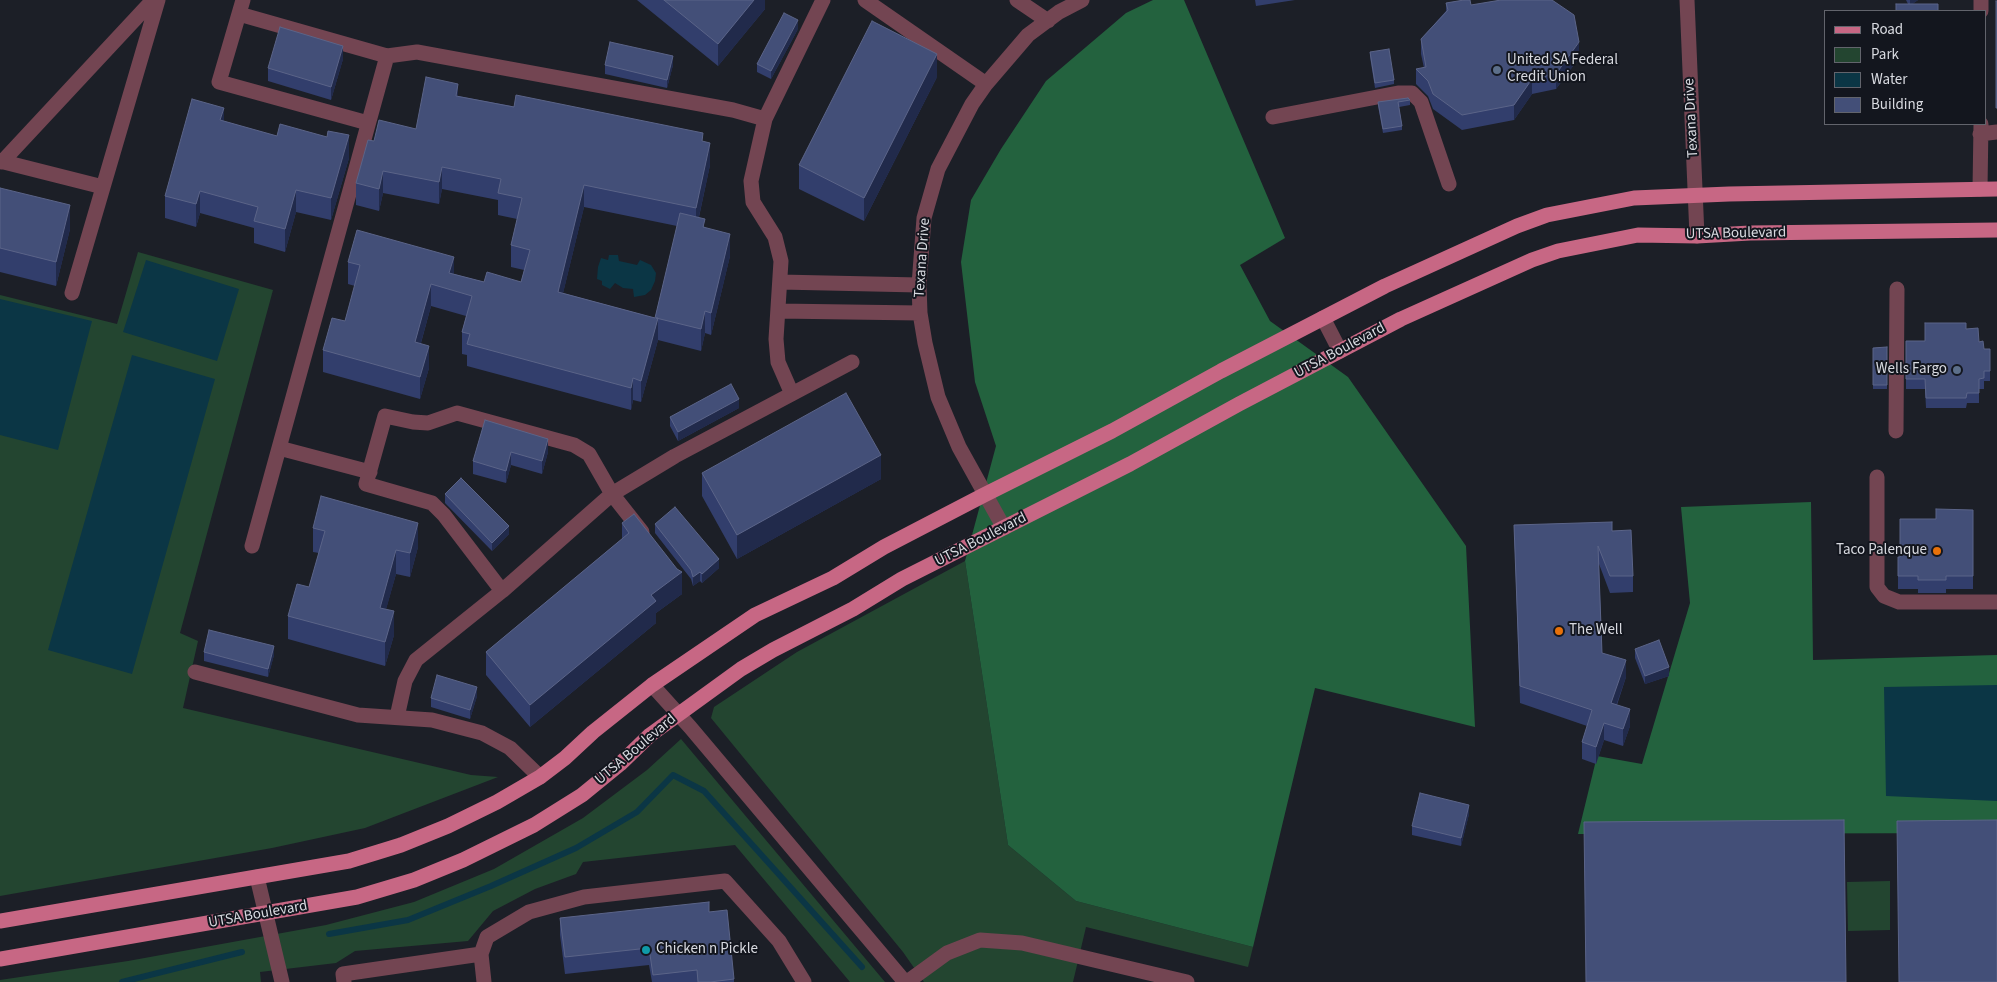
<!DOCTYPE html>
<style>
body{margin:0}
#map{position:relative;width:1997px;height:982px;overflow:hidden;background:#1c1f27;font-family:"Source Sans 3",sans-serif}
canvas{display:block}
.legend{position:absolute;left:1824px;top:10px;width:162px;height:115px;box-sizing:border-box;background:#13161e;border:1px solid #62646c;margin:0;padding:6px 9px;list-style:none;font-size:15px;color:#d8dae0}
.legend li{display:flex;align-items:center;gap:10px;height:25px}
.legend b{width:25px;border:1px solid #62646c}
</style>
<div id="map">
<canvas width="1997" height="982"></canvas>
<ul class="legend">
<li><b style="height:6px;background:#c76784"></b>Road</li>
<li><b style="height:14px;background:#234530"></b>Park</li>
<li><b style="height:14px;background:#0b3645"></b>Water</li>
<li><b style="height:14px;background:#434f78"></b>Building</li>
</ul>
</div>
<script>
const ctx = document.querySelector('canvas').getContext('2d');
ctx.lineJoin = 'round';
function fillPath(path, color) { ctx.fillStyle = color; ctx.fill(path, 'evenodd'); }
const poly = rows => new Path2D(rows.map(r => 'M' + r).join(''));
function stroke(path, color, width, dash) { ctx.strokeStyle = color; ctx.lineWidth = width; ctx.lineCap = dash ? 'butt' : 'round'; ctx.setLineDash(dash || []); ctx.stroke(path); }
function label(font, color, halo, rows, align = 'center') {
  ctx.font = font + ' "Source Sans 3",sans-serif'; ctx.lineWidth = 4; ctx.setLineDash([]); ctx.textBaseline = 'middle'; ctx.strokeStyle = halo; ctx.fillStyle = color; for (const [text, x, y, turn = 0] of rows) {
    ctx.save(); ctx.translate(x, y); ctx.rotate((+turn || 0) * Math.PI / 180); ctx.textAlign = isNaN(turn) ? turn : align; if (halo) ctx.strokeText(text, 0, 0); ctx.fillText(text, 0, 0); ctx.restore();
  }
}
fillPath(poly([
 [138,252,273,290,180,633,198,641,183,708,471,775,498,777,365,828,272,848,0,896,0,295,117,324],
 [965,561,1008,845,1076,901,1253,947,1248,967,1086,927,1073,982,924,982,903,952,711,718,714,707,797,652],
 [681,739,885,982,850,982,735,845,583,862,576,874,535,889,493,911,468,941,355,951,336,963,260,972,261,982,0,982,0,980,128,961,326,925,414,902,494,869,583,818,647,770],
 [1890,881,1890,930,1848,931,1847,882]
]), '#234530');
fillPath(poly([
 [1153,0,1184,0,1285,238,1240,265,1270,321,1348,377,1466,546,1475,727,1315,688,1253,947,1076,901,1008,845,965,561,996,446,975,382,961,262,971,200,1001,149,1046,81,1126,13],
 [1811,502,1813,660,1997,655,1997,833,1578,834,1597,756,1642,764,1690,603,1681,507]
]), '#23623e');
fillPath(poly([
 [609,255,618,255,619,261,637,265,640,260,651,265,656,273,655,281,651,290,645,295,634,297,633,289,623,288,615,283,610,289,602,285,602,281,597,279,598,267,601,258,608,260],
 [146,260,239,289,217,361,123,332],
 [0,299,92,321,58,450,0,435],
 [132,355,215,379,132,674,48,650],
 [1997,685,1997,801,1886,796,1884,687]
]), '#0b3645');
stroke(poly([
 [329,934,408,920,491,886,576,848,637,812,673,775,704,791,862,967],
 [122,982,242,952]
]), '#0b3645', 6);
stroke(poly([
 [243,0,219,82,368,123],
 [865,0,986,84],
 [1017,0,1048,21],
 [1687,0,1697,236],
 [1981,11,1981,0],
 [239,14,387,56,417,52,733,110,765,119],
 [1273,117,1398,93,1412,93,1421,102,1449,184],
 [1980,134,1997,132],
 [0,161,103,187],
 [2,162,153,0],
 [1980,189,1981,124],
 [780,282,919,285],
 [72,293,158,0],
 [778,311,920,313],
 [1323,318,1340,351],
 [792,394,778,362,776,339,781,261,775,237,753,202,751,181,765,119,823,0],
 [1896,431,1897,289],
 [279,448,370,472],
 [1877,477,1877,587,1884,596,1899,602,1997,602],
 [1004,528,959,447,938,397,925,343,920,313,919,285,924,218,938,169,972,104,986,84,1028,35,1059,12,1082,0],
 [252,546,387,56],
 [502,591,444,515,432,503,366,484,385,416,413,422,428,423,457,413,574,445,589,454,612,494,642,532],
 [195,672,358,715,432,720,482,733,510,748,540,777],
 [652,685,690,727,905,982],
 [397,717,405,681,416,660,502,591,612,494,675,456,852,362],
 [257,877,282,982],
 [344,982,343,974,481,954],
 [484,982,481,954,487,937,529,912,584,897,725,881,779,941,804,982],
 [907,982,947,953,980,940,1022,943,1187,982]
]), '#734552', 15);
stroke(poly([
 [0,921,349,861,401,845,448,826,497,802,540,777,565,758,593,732,652,685,755,615,833,578,884,547,984,495,1112,431,1221,371,1385,286,1517,226,1547,215,1634,198,1729,194,1997,189],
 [0,959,357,897,414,880,463,860,534,825,582,795,620,764,650,735,741,669,773,650,853,609,902,579,1130,464,1239,404,1401,319,1532,260,1558,251,1638,235,1697,236,1750,233,1997,230]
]), '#c76784', 15);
fillPath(poly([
 [637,0,765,0,765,9,718,66],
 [1255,0,1295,0,1256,6],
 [1906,0,1918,0,1912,4,1908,4],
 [1446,3,1471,5,1579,58,1556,89,1532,94,1514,120,1462,130,1433,109,1428,96,1416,84,1416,69,1424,68,1421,54,1421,39,1446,11],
 [798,29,771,79,757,72,757,64],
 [1370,52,1394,80,1394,84,1375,88,1370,57],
 [343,59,331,100,268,81,268,68],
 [605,65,673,65,667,88,605,74],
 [937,77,864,221,799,189,799,165],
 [458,96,703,142,710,165,699,217,705,228,730,256,711,335,705,333,701,351,658,340,641,402,633,400,631,410,467,366,467,355,462,354,462,332,466,316,431,306,421,343,429,368,420,399,323,372,323,350,345,321,355,286,348,284,348,262,454,274,484,282,521,282,524,270,511,267,511,245,517,219,498,215,498,200,442,189,439,204,383,193,379,211,356,205,356,183,374,141,416,129],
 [584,207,677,226,655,318,563,293],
 [1410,100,1410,105,1399,107,1402,126,1402,130,1383,133,1378,106,1378,102],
 [224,121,349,158,331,220,296,212,285,252,254,243,254,228,200,213,196,227,165,218,165,196],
 [0,188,70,229,56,286,0,272],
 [1966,329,1979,342,1984,349,1990,349,1990,381,1984,381,1984,389,1979,389,1979,403,1967,403,1966,408,1926,408,1925,389,1906,389,1906,341,1925,341],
 [1887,347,1887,389,1873,389,1873,348],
 [739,408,678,441,670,426,670,417],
 [485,420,548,452,542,474,511,465,506,483,473,474,473,461],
 [702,473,881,479,737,559,702,496],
 [445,494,509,534,492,551,445,503],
 [1973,510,1973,589,1946,589,1946,593,1918,593,1918,589,1898,589,1898,557,1900,557,1936,519],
 [622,523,682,594,656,613,656,623,530,727,486,675,486,652,622,539],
 [655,524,719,568,702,583,700,581,693,586,691,579,655,533],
 [1514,525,1612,531,1633,576,1633,592,1610,593,1599,564,1602,653,1626,677,1617,705,1630,726,1623,746,1604,740,1596,764,1582,759,1582,742,1587,726,1520,703],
 [313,528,418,547,410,577,396,574,386,609,394,635,385,666,288,639,288,616,309,587,319,553,313,552],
 [1635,649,1669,676,1645,684,1635,658],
 [204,652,274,655,268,677,204,661],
 [477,696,470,719,431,707,431,698],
 [1469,814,1461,846,1412,835,1412,826],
 [709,912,734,979,734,982,652,982,649,965,565,974,560,935,560,918]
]), '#323e6c');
fillPath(poly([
 [754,0,765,0,765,9,718,66,718,44],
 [1910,0,1918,0,1910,6],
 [798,20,798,29,771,79,771,71],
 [1579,42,1579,58,1556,89,1556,74],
 [343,46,343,59,331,100,331,87],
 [937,54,937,77,864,221,864,198],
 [673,56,673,65,667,88,667,80],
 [1532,79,1532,94,1514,120,1514,105],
 [458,84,458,106,456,96],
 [224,108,224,131,220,120],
 [349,135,349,158,331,220,331,198],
 [710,143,710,165,696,230,696,208],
 [442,167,442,189,439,204,439,182],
 [383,171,383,193,379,211,379,189],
 [584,185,584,207,558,314,558,292],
 [296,190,296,212,285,252,285,229],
 [200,191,200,213,196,227,196,204],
 [70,205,70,229,56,286,56,262],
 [730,234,730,256,711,335,711,313],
 [454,257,454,279,449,273],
 [431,284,431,306,415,364,415,342],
 [705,311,705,333,701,351,701,329],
 [658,318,658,340,641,402,641,381],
 [429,346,429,368,420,399,420,377],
 [633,378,633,400,631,410,631,388],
 [739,399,739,408,678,441,678,432],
 [548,439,548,452,542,474,542,461],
 [511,452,511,465,506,483,506,471],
 [881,455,881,479,737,559,737,535],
 [418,523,418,547,410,577,410,553],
 [509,526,509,534,492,551,492,543],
 [396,550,396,574,380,631,380,608],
 [719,559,719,568,702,583,702,574],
 [682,572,682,594,656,613,656,623,530,727,530,705,651,595],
 [700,572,700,581,693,586,693,577],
 [394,611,394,635,385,666,385,642],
 [274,646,274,655,268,677,268,669],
 [1626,660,1626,677,1611,720,1611,703],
 [1669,667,1669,676,1645,684,1645,676],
 [477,687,477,696,470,719,470,710],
 [1630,709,1630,726,1623,746,1623,729],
 [1604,723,1604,740,1596,764,1596,747],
 [1469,805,1469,814,1461,846,1461,838]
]), '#212a4b');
const building = poly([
 [664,0,754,0,718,44,664,0],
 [1464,0,1470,0,1471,5,1501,0,1552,0,1574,15,1579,42,1556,74,1532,79,1514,105,1462,115,1433,94,1428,81,1416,69,1426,67,1421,39,1448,10,1446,3,1464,0],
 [1996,1,1997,1,1997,108,1996,108,1996,1],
 [1896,4,1938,4,1938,11,1896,11,1896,4],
 [784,13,798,20,771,71,757,64,784,13],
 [872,21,937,54,864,198,799,165,872,21],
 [280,27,343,46,331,87,268,68,280,27],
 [610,42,673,56,667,80,605,65,610,42],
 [1389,49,1394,80,1375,83,1370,52,1389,49],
 [426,77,458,84,456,96,514,107,516,95,703,133,702,141,710,143,696,208,584,185,558,292,655,318,680,213,705,219,703,227,730,234,711,313,705,311,701,329,656,318,658,318,641,381,633,378,631,388,467,344,470,334,462,332,472,296,431,284,415,342,429,346,420,377,323,350,332,318,345,321,360,265,348,262,357,230,454,257,449,273,484,282,487,272,521,282,530,250,511,245,522,198,498,193,501,179,442,167,439,182,383,171,379,189,356,183,368,140,374,141,379,120,416,129,426,77],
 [1408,98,1410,100,1398,102,1402,126,1383,129,1378,102,1408,98],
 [192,99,224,108,220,120,277,136,280,124,327,137,328,131,349,135,331,198,296,190,285,229,254,221,258,207,200,191,196,204,165,196,192,99],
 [0,188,70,205,56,262,0,248,0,188],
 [1925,323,1966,323,1966,329,1978,328,1979,342,1983,341,1984,349,1990,349,1990,371,1984,371,1984,378,1979,379,1979,393,1967,393,1966,398,1926,398,1925,379,1906,379,1906,341,1925,341,1925,323],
 [1887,347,1887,385,1873,385,1873,348,1887,347],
 [731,384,739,399,678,432,670,417,731,384],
 [846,393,881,455,737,535,702,473,846,393],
 [485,420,548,439,542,461,511,452,506,471,473,461,485,420],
 [461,478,509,526,492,543,445,494,461,478],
 [321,496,418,523,410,553,396,550,380,608,394,611,385,642,288,616,297,584,309,587,325,531,313,528,321,496],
 [675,507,719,559,702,574,700,572,693,577,691,570,655,524,675,507],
 [1936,509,1973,510,1973,576,1946,576,1946,580,1918,580,1918,576,1898,576,1898,557,1900,557,1900,519,1936,519,1936,509],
 [634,514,677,569,682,572,651,595,656,601,530,705,486,652,629,533,622,523,634,514],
 [1612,522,1612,531,1631,530,1633,576,1610,576,1598,546,1602,653,1626,660,1611,703,1630,709,1623,729,1604,723,1596,747,1582,742,1592,710,1520,686,1514,525,1612,522],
 [209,630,274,646,268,669,204,652,209,630],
 [1659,640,1669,667,1645,676,1635,649,1659,640],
 [437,675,477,687,470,710,431,698,437,675],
 [1420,793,1469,805,1461,838,1412,826,1420,793],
 [1844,820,1846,982,1586,982,1584,822,1844,820],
 [1997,820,1997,982,1899,982,1897,821,1997,820],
 [709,902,709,912,727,910,734,979,710,982,698,982,697,970,653,975,649,948,565,957,560,918,709,902]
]);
fillPath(building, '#434f78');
stroke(building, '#5b6488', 1);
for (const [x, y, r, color] of [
 [1497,70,5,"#5c6f8a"],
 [1957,370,5,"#5c6f8a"],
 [1937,551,5,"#e8710a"],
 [1559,631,5,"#e8710a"],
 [646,950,5,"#0f9aa8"]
]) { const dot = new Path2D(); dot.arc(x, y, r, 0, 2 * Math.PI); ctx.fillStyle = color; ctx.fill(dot); stroke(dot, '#13161e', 2); }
label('15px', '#d8dae0', '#13161e', [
 ["United SA Federal",1507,61],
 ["Credit Union",1507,78],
 ["Wells Fargo",1947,370,"right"],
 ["Taco Palenque",1927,551,"right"],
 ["The Well",1569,631],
 ["Chicken n Pickle",656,950]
], 'left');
label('15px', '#d8dae0', '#13161e', [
 ["Texana Drive",1692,118,-93],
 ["UTSA Boulevard",1736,234,-1],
 ["Texana Drive",923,258,-86],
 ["UTSA Boulevard",1340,351,-28],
 ["UTSA Boulevard",981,540,-27],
 ["UTSA Boulevard",636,750,-40],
 ["UTSA Boulevard",258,915,-10]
]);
</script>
